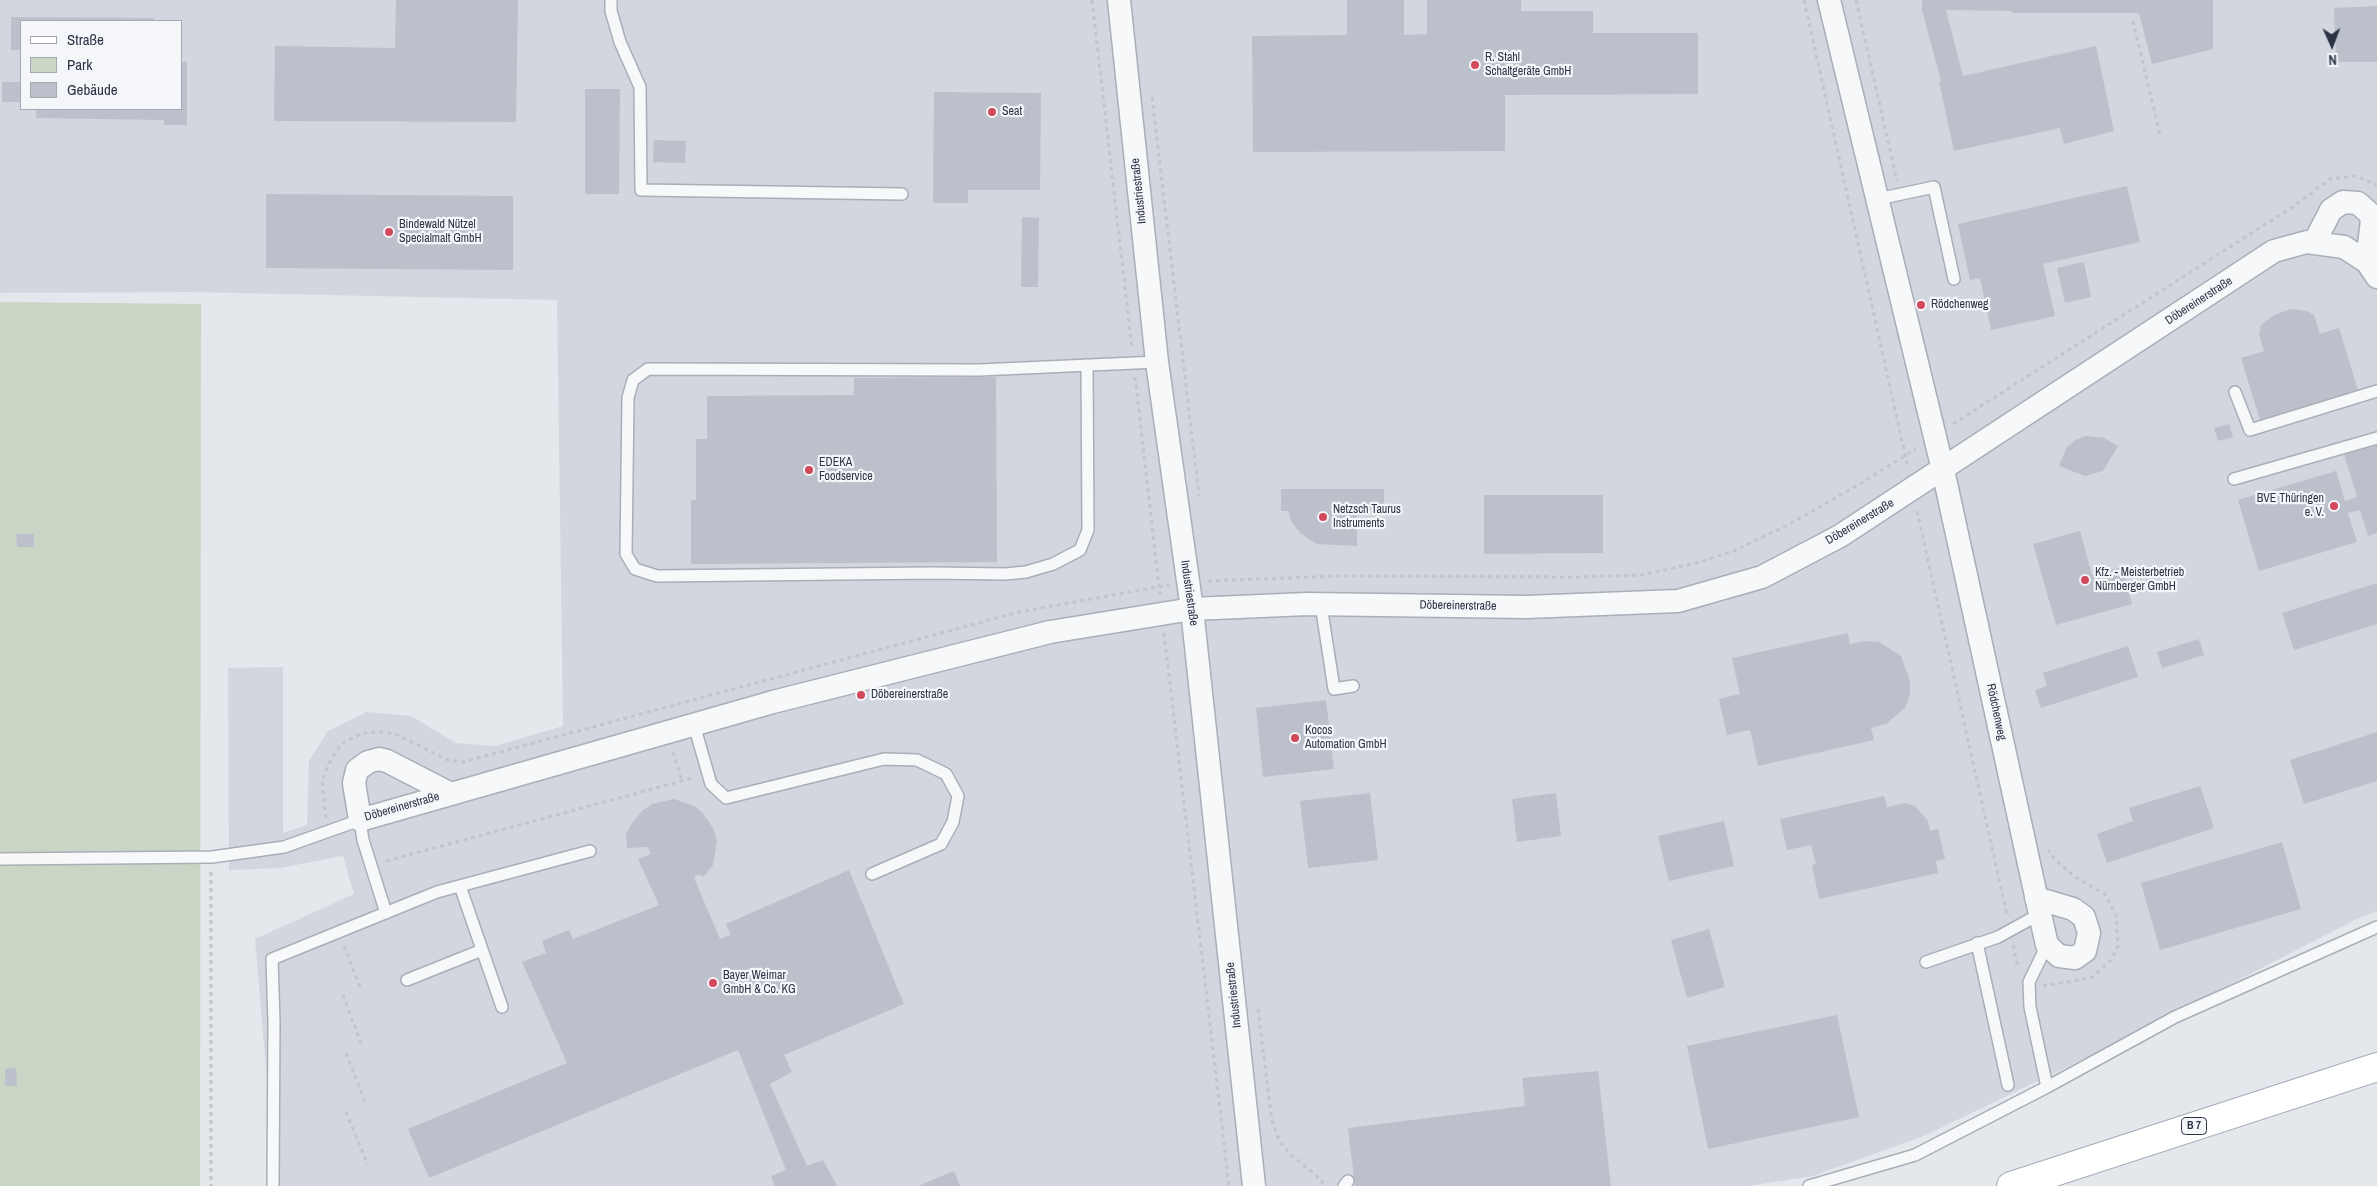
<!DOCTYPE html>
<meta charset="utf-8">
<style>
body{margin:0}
#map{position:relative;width:2377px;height:1186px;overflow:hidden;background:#e4e7ec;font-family:"Archivo Narrow",sans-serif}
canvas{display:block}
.legend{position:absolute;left:20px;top:20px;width:162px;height:90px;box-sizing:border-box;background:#f4f6f9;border:1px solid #a4a8b1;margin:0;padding:6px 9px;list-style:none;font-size:15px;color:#2b3445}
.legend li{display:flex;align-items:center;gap:10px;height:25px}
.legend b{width:25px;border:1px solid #a4a8b1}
.north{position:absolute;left:2307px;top:20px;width:50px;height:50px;-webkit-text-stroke:4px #f4f6f9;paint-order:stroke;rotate:178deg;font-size:14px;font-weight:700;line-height:20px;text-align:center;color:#2b3445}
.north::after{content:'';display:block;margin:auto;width:18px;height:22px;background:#2b3445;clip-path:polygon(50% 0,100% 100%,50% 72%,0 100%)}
</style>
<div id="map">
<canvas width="2377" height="1186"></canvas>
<ul class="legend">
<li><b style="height:6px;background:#fff"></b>Straße</li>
<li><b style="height:14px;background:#c9d6c5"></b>Park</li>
<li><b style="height:14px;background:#bbc0ca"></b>Gebäude</li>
</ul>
<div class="north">N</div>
</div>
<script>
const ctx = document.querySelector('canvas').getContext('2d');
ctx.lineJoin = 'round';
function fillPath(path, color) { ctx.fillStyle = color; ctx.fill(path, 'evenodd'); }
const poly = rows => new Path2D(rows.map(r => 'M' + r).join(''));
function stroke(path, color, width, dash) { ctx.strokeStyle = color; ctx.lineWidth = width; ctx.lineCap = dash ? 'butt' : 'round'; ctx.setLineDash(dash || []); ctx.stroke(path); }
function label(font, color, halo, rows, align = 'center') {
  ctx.font = font + ' "Archivo Narrow",sans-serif'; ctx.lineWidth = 4.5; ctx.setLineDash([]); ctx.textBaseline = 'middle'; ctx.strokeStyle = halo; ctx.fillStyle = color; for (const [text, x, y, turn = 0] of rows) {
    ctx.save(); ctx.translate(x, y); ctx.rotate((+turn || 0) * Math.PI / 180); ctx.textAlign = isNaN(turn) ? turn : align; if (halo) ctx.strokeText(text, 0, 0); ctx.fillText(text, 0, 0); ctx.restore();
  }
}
fillPath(poly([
 [0,0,2377,0,2377,911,2359,918,2108,1047,1924,1136,1813,1176,1748,1186,276,1186,255,939,354,894,343,856,280,868,229,870,228,668,283,667,283,833,307,825,309,761,328,731,367,712,411,716,456,743,495,746,563,726,557,300,190,292,0,293],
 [21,21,181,21,181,109,21,109]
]), '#d2d6de');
fillPath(poly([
 [0,302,201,304,200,1186,0,1186]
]), '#c9d6c5');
fillPath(poly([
 [396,0,518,0,516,122,274,121,275,46,395,48],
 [1347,0,1404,0,1404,35,1427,34,1427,0,1521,0,1521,11,1593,11,1593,33,1698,33,1698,94,1505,95,1505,151,1253,152,1252,36,1347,35],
 [1922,0,2213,0,2213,49,2152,64,2139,13,2012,13,2012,11,1946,10,1963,76,2096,46,2114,131,2064,144,2060,128,1954,151,1939,82,1941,81,1922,10],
 [2377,6,2377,62,2336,62,2334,8],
 [11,17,154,18,154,21,21,21,21,50,11,50],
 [181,62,187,62,187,125,164,125,164,120,36,118,36,109,181,109],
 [2,82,21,82,21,102,2,102],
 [585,89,620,89,619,194,585,194],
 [934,92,1041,93,1040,190,968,190,968,203,933,203],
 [654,140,686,141,685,163,653,162],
 [2127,186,2140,242,2043,264,2055,316,1991,330,1980,278,1970,280,1958,224],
 [266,194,513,196,513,270,266,268],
 [1022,217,1039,218,1038,287,1021,287],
 [2084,262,2091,297,2065,303,2057,268],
 [2291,309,2307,311,2314,315,2320,334,2339,328,2358,390,2260,420,2241,358,2264,351,2259,334,2261,325,2274,315],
 [996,377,997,562,691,564,691,500,696,500,696,439,707,439,707,396,854,395,854,378],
 [2229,424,2233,437,2218,441,2214,428],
 [2087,436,2104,438,2118,446,2103,471,2085,476,2059,466,2067,447,2077,439],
 [2377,444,2377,533,2368,536,2360,510,2348,513,2357,542,2259,571,2238,500,2336,471,2345,501,2357,497,2344,454],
 [1281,489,1384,489,1384,510,1357,510,1357,546,1317,544,1301,534,1292,523,1288,511,1281,511],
 [1484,495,1603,495,1603,553,1484,554],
 [2080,531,2092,575,2122,567,2132,604,2056,625,2033,544],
 [16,534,34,534,34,547,17,547],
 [2377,583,2377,624,2294,650,2282,613],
 [1848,633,1850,644,1865,641,1879,642,1901,656,1910,681,1910,694,1905,708,1886,724,1871,728,1874,740,1758,766,1750,730,1727,735,1719,699,1740,694,1732,658],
 [2199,639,2204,655,2162,668,2157,652],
 [2128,646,2138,677,2041,708,2035,690,2047,686,2043,673],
 [1326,700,1334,769,1263,777,1256,708],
 [2377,732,2377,781,2304,804,2290,760],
 [2200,786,2214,828,2107,863,2097,834,2133,821,2129,808],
 [1370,793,1378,860,1308,868,1300,801],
 [1556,793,1561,836,1517,842,1512,799],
 [1884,796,1887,807,1906,803,1915,806,1928,821,1930,831,1938,829,1945,859,1936,861,1938,873,1819,899,1812,865,1816,864,1811,845,1787,850,1780,819],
 [674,799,694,806,702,812,713,828,717,841,713,865,703,877,698,874,694,878,720,939,731,935,726,924,849,870,904,1004,784,1055,792,1072,770,1084,807,1166,823,1160,837,1186,775,1186,771,1176,786,1170,738,1050,429,1178,408,1129,567,1063,522,962,546,953,542,941,569,930,573,939,659,905,638,859,651,854,648,847,627,848,626,835,630,826,642,811,652,804],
 [1724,821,1734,866,1669,881,1658,836],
 [2282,842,2301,909,2160,950,2141,883],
 [1709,929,1725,987,1687,998,1671,940],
 [1837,1015,1859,1117,1708,1149,1687,1046],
 [16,1068,17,1086,5,1086,5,1069],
 [1598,1071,1611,1186,1355,1186,1348,1128,1525,1106,1522,1078],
 [954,1171,960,1186,918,1186]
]), '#bbc0ca');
const service = poly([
 [611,0,611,11,620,42,640,87,641,190,902,194],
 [1878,199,1934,187,1954,279],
 [1087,365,1088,530,1080,550,1053,564,1026,572,1005,574,932,573,657,576,635,569,626,554,628,398,633,380,648,369,979,370,1157,362],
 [2235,392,2250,430,2377,391],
 [2234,479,2377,438],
 [1321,605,1334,689,1353,686],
 [694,725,711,784,726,798,884,759,917,760,946,774,958,796,953,822,941,844,872,874],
 [0,859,212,857,284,847,360,820,363,840,386,913],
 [460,886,502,1007],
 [1977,943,2008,1085],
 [1926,962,1998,937,2040,914],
 [407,980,482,950],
 [2047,1087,2030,1007,2029,982,2047,945],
 [273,1186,274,1023,272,959,437,892,590,851],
 [1344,1186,1348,1181],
 [1809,1186,1915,1155,2047,1087,2175,1017,2377,927]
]);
const minor = poly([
 [1119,0,1157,362,1192,609,1254,1186],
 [1829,0,1943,470,2040,914,2047,945,2059,956,2075,958,2085,951,2089,933,2084,917,2073,909,2036,898],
 [2314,243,2331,210,2343,202,2358,203,2369,213,2372,220,2367,262],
 [449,793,387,761,379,759,368,762,357,770,354,783,360,820,773,702,1050,632,1192,609,1307,604,1526,607,1678,601,1762,577,1840,536,2274,251,2307,242,2344,247,2367,262,2377,277]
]);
const primary = poly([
 [2011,1186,2377,1067]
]);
stroke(service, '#a9aeb7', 14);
stroke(minor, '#a9aeb7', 25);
stroke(primary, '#a3abb8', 30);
stroke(poly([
 [1092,0,1132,349],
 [1804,0,1908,468],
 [1856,0,1897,181],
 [2133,21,2160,135],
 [1152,97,1199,496],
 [1135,377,1160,594],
 [1953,424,2294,206,2330,179,2355,176,2377,185],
 [1917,511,2007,915],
 [1208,581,1336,576,1580,577,1641,575,1697,563,1736,550,1786,526,1863,482,1916,449],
 [1164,633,1229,1186],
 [673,752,682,781],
 [326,818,322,782,329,763,341,744,363,733,381,732,395,734,448,760,463,762,1019,612,1169,585],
 [386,861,693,778],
 [211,872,211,1186],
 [2013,945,2018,968],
 [344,946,360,987],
 [2043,986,2091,978,2111,960,2118,946,2116,916,2106,895,2075,877,2055,860,2048,850],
 [343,995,362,1046],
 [1258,1009,1272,1121,1279,1140,1289,1153,1319,1178,1325,1186],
 [346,1053,366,1104],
 [346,1112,368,1165]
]), '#c2c5cb', 3, [4, 4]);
stroke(service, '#f7f8fa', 11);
stroke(minor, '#f7f8fa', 22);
stroke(primary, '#fff', 28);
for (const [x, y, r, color] of [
 [1475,65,5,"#d1495b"],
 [992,112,5,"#d1495b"],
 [389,232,5,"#d1495b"],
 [1921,305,5,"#d1495b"],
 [809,470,5,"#d1495b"],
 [2334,506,5,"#d1495b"],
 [1323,517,5,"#d1495b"],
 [2085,580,5,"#d1495b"],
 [861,695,5,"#d1495b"],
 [1295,738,5,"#d1495b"],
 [713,983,5,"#d1495b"]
]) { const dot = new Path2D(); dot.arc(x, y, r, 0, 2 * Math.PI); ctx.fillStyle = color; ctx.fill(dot); stroke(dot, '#f4f6f9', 2); }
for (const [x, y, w] of [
 [2194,1126,25]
]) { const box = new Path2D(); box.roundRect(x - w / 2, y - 8.5, w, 17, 4); ctx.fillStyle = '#f4f6f9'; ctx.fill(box); stroke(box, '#2b3445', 1); }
label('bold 11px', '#2b3445', null, [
 ["B 7",2194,1126]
]);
label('12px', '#2b3445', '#f4f6f9', [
 ["R. Stahl",1485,58],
 ["Schaltgeräte GmbH",1485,72],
 ["Seat",1002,112],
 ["Bindewald Nützel",399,225],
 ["Specialmalt GmbH",399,239],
 ["Rödchenweg",1931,305],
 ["EDEKA",819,463],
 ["Foodservice",819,477],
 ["BVE Thüringen",2324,499,"right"],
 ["e. V.",2324,513,"right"],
 ["Netzsch Taurus",1333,510],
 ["Instruments",1333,524],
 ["Kfz. - Meisterbetrieb",2095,573],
 ["Nürnberger GmbH",2095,587],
 ["Döbereinerstraße",871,695],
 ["Kocos",1305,731],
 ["Automation GmbH",1305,745],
 ["Bayer Weimar",723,976],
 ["GmbH & Co. KG",723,990]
], 'left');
label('12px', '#2b3445', '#f4f6f9', [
 ["Industriestraße",1139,191,-96],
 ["Döbereinerstraße",2199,301,-33],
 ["Döbereinerstraße",1860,522,-31],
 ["Industriestraße",1189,593,82],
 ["Döbereinerstraße",1458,606,1],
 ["Rödchenweg",1996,712,78],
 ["Döbereinerstraße",402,807,-16],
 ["Industriestraße",1234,995,-96]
]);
</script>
